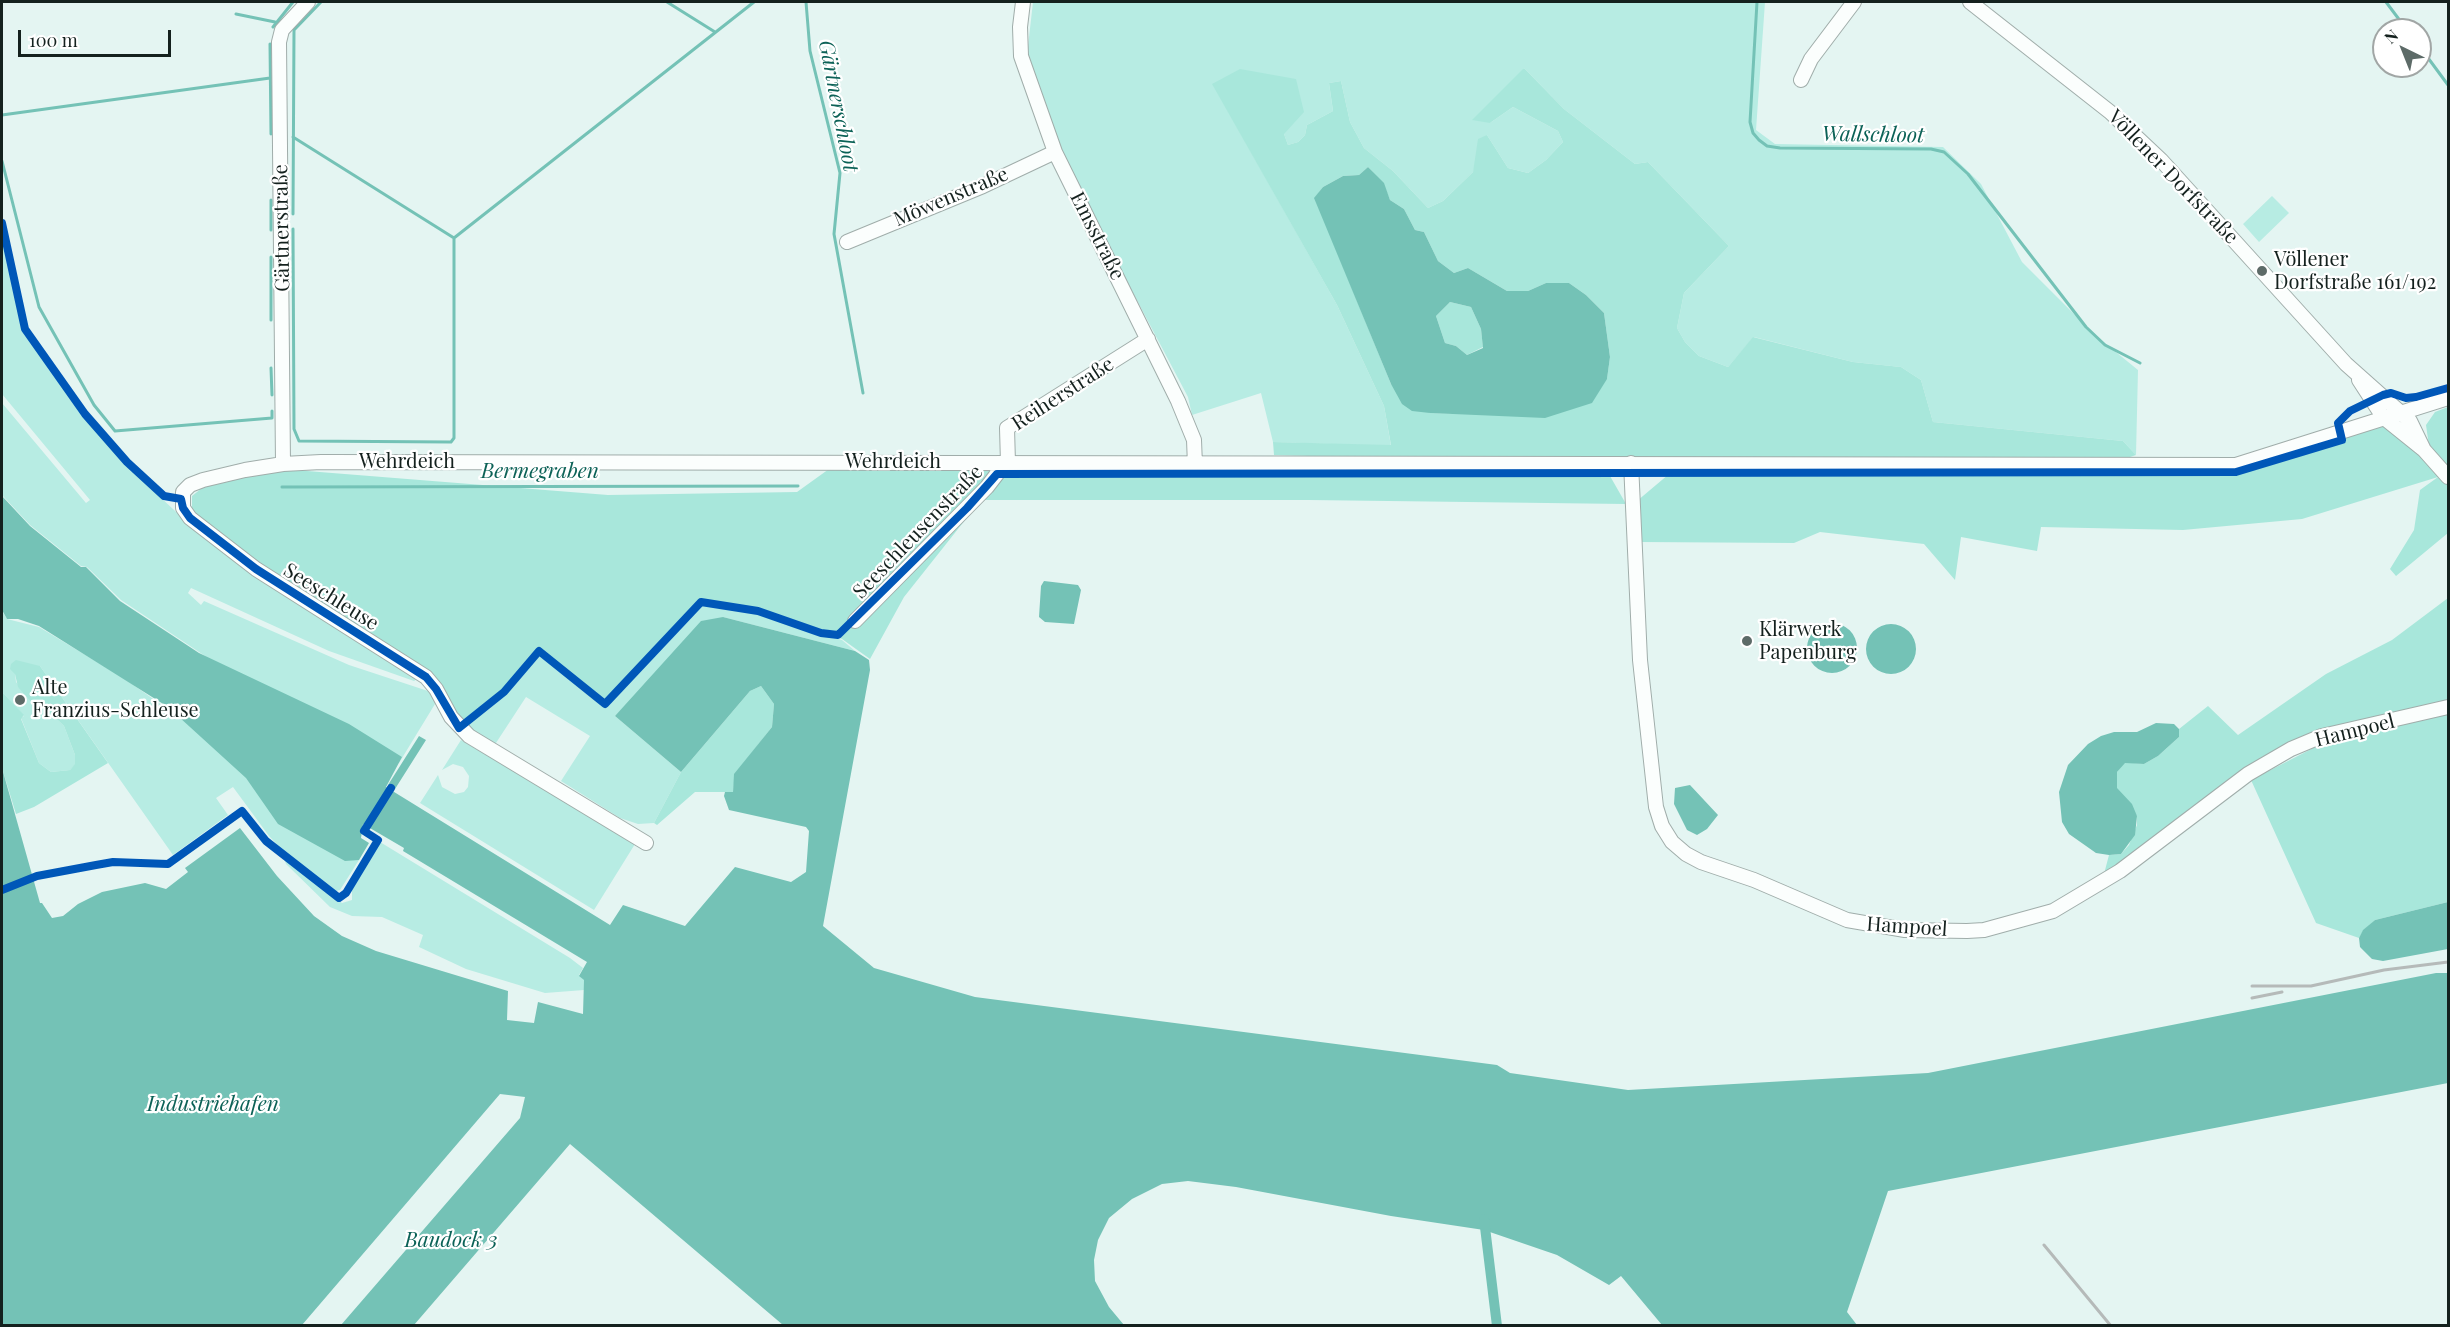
<!DOCTYPE html>
<meta charset="utf-8">
<style>
body{margin:0}
#map{position:relative;width:2450px;height:1327px;overflow:hidden;background:#e4f5f2;font-family:"Playfair Display",serif}
canvas{display:block}
.frame{position:absolute;inset:0;border:3px solid #14211e;pointer-events:none}
.north{position:absolute;left:2372px;top:18px;width:60px;height:60px;box-sizing:border-box;background:#fff;border:2px solid #a1a6a5;border-radius:50%;rotate:317deg;font-size:16px;font-weight:700;line-height:24px;text-align:center;color:#14211e}
.north::after{content:'';display:block;margin:auto;width:21px;height:27px;background:#5d6b68;clip-path:polygon(50% 0,100% 100%,50% 72%,0 100%)}
.scale{position:absolute;left:18px;top:30px;width:153px;height:27px;box-sizing:border-box;border:3px solid #14211e;border-top:0;padding-left:8px;font-size:18px;line-height:21px;white-space:nowrap;color:#14211e;-webkit-text-stroke:4px #fff;paint-order:stroke}
</style>
<div id="map">
<canvas width="2450" height="1327"></canvas>
<div class="frame"></div>
<div class="north">N</div>
<div class="scale">100 m</div>
</div>
<script>
const ctx = document.querySelector('canvas').getContext('2d');
ctx.lineJoin = 'round';
function fillPath(path, color) { ctx.fillStyle = color; ctx.fill(path, 'evenodd'); }
const poly = rows => new Path2D(rows.map(r => 'M' + r).join(''));
function stroke(path, color, width, dash) { ctx.strokeStyle = color; ctx.lineWidth = width; ctx.lineCap = dash ? 'butt' : 'round'; ctx.setLineDash(dash || []); ctx.stroke(path); }
function label(font, color, halo, rows, align = 'center') {
  ctx.font = font + ' "Playfair Display",serif'; ctx.lineWidth = 4.5; ctx.setLineDash([]); ctx.textBaseline = 'middle'; ctx.strokeStyle = halo; ctx.fillStyle = color; for (const [text, x, y, turn = 0] of rows) {
    ctx.save(); ctx.translate(x, y); ctx.rotate((+turn || 0) * Math.PI / 180); ctx.textAlign = isNaN(turn) ? turn : align; if (halo) ctx.strokeText(text, 0, 0); ctx.fillText(text, 0, 0); ctx.restore();
  }
}
fillPath(poly([
 [1033,2,1765,2,1756,130,1775,144,1943,147,1981,184,2022,262,2095,335,2138,370,2136,455,2123,441,1933,422,1921,380,1901,367,1853,362,1754,337,1728,367,1699,356,1685,342,1677,328,1684,293,1729,246,1648,162,1635,164,1564,109,1524,68,1490,123,1513,107,1558,131,1563,142,1546,160,1528,173,1508,168,1487,135,1473,172,1443,201,1428,208,1393,171,1364,148,1350,122,1341,81,1329,83,1333,111,1307,125,1305,135,1298,142,1288,145,1284,134,1213,84,1337,305,1384,406,1391,446,1273,442,1261,393,1192,415,1188,397,1092,215,1061,150,1027,55],
 [2272,196,2289,213,2259,242,2243,224],
 [2,235,23,330,72,400,127,466,189,524,417,679,414,681,329,651,191,588,188,593,201,605,204,601,349,665,431,692,435,704,399,763,277,704,121,600,87,567,81,566,30,525,2,495,2,403,86,503,90,500,2,394],
 [701,603,758,612,842,640,855,651,723,617,615,716,681,772,654,823,638,824,620,818,561,781,590,736,526,697,494,746,463,727,515,683,539,652,605,705],
 [2,611,7,619,39,627,122,677,186,722,209,732,292,822,359,860,340,890,333,892,290,858,269,836,233,787,216,798,228,815,173,855,40,666,15,674,16,682,35,705,43,706,64,726,75,755,75,765,70,770,51,772,39,763,21,718,24,716,2,692],
 [461,740,635,844,594,910,420,803,438,775,442,787,455,794,464,792,468,787,469,776,463,767,453,764,442,770],
 [380,842,570,958,583,968,579,975,585,980,584,990,545,993,466,969,419,947,423,935,382,917,352,916,330,907,286,864,284,858,342,903,352,900,352,888]
]), '#b7ece3');
fillPath(poly([
 [1524,68,1564,109,1635,164,1648,162,1729,246,1684,293,1677,328,1685,342,1699,356,1728,367,1753,337,1853,362,1901,367,1921,380,1933,422,2123,441,2136,455,2121,460,1411,459,1274,455,1273,442,1391,445,1384,406,1337,305,1212,84,1240,69,1296,79,1304,112,1284,134,1288,145,1298,142,1305,135,1307,125,1333,111,1329,83,1341,81,1350,122,1364,148,1393,171,1428,208,1443,201,1473,172,1478,139,1487,135,1508,168,1528,173,1546,160,1563,142,1558,131,1513,107,1490,123,1472,120],
 [1368,167,1383,183,1390,200,1404,209,1415,230,1424,232,1438,261,1454,273,1468,268,1507,291,1528,291,1546,283,1569,283,1586,295,1604,313,1610,357,1607,379,1476,414,1430,413,1391,384,1315,198,1323,187,1343,176,1359,175],
 [1450,302,1471,307,1481,329,1483,347,1467,355,1456,346,1445,343,1436,316],
 [2448,407,2448,468,2429,446,2426,425,2435,412],
 [2385,424,2448,471,2448,533,2396,576,2390,569,2414,530,2420,490,2438,477,2302,519,2183,530,2041,527,2037,551,1961,537,1955,580,1924,544,1820,532,1794,543,1640,542,1637,501,1675,469,2236,468],
 [282,469,608,495,797,492,829,469,1606,469,1626,504,1309,500,981,500,904,597,870,659,842,639,759,610,701,601,605,702,539,649,513,681,465,721,453,708,445,692,259,566,192,512,192,496,207,484],
 [2448,598,2448,702,2320,732,2104,874,2109,855,2121,854,2129,845,2137,825,2137,816,2116,788,2117,772,2124,762,2144,764,2158,756,2179,737,2179,729,2208,706,2238,735,2326,674,2392,640],
 [16,660,40,666,108,763,34,807,16,814,2,768,2,692,24,715,21,719,39,763,51,772,70,770,75,764,75,755,64,726,43,706,35,706,18,687,15,674,10,669,11,664],
 [761,686,774,704,772,727,735,774,733,792,695,792,657,825,654,823,681,772,750,691],
 [2448,714,2448,902,2375,920,2363,931,2359,938,2316,923,2251,780,2327,741]
]), '#a8e7db');
fillPath(poly([
 [1368,167,1384,183,1390,200,1404,209,1415,230,1424,232,1438,261,1454,273,1468,268,1507,291,1528,291,1546,283,1569,283,1586,295,1604,313,1610,357,1607,379,1592,403,1545,418,1430,413,1412,411,1402,404,1391,384,1314,198,1323,187,1343,176,1359,175],
 [1450,302,1471,307,1481,329,1483,348,1467,355,1456,346,1445,343,1436,316],
 [2,496,30,526,81,567,86,567,120,601,199,653,349,724,402,757,386,787,610,925,623,905,685,926,735,867,791,882,806,872,809,831,806,827,729,810,724,796,725,792,733,792,734,774,772,727,774,704,761,686,750,691,681,772,615,716,701,621,723,617,855,651,869,660,870,670,823,926,874,968,975,997,1497,1065,1510,1073,1628,1090,1928,1073,2436,973,2448,973,2448,1083,1888,1191,1847,1312,1857,1325,1662,1325,1621,1276,1609,1285,1557,1255,1484,1230,1391,1216,1236,1187,1188,1181,1162,1184,1132,1199,1109,1218,1098,1240,1094,1260,1095,1281,1109,1307,1124,1325,783,1325,570,1144,414,1325,341,1325,520,1118,525,1097,500,1094,302,1325,2,1325,2,768,40,903,42,903,52,918,63,916,78,904,102,892,145,883,166,889,188,872,185,868,240,828,277,876,314,916,342,936,376,951,508,991,507,1020,534,1023,538,1002,583,1014,584,980,579,976,587,962,403,851,404,848,363,824,361,838,369,843,359,860,345,861,278,824,246,778,168,707,39,626,18,619,7,619,2,610],
 [1044,581,1078,585,1081,590,1074,624,1045,622,1039,617,1041,586],
 '1807 648a25 25 0 1 1 50 0a25 25 0 1 1-50 0Z',
 '1866 649a25 25 0 1 1 50 0a25 25 0 1 1-50 0Z',
 [2156,723,2174,724,2179,729,2179,737,2158,756,2144,764,2125,763,2117,772,2117,788,2132,804,2137,816,2135,835,2121,854,2109,855,2096,853,2069,834,2062,822,2059,792,2068,765,2088,744,2101,736,2114,732,2137,732],
 [419,736,426,740,395,789,388,785],
 [1690,785,1718,815,1707,829,1697,835,1687,830,1674,804,1675,788],
 [2448,902,2448,949,2383,961,2372,959,2360,947,2359,938,2363,930,2375,920]
]), '#74c2b6');
stroke(poly([
 [667,2,715,32],
 [806,2,810,51,840,173,834,234,863,393],
 [1757,2,1750,122,1753,133,1759,140,1767,146,1780,148,1931,149,1944,152,1968,174,2086,327,2105,345,2140,363],
 [2386,2,2407,30],
 [236,14,275,22],
 [273,27,293,2],
 [270,44,271,134],
 [2420,47,2448,85],
 [2,115,270,78],
 [293,137,454,238],
 [2,161,39,307,94,405,115,431,272,418,272,411],
 [271,200,271,230],
 [293,214,294,30,321,2],
 [293,229,294,429,299,441,451,442,454,438,454,238,754,2],
 [271,320,271,257],
 [271,368,272,395],
 [282,487,798,486]
]), '#74c2b6', 3);
stroke(poly([
 [1484,1219,1497,1326]
]), '#74c2b6', 10);
const minor = poly([
 [1023,2,1020,27,1021,56,1055,152,1178,401,1194,440,1195,465],
 [1970,2,2110,112,2161,160,2346,364,2410,421,2424,450],
 [1801,80,1811,59,1854,2],
 [847,242,983,186,1055,152],
 [2359,380,2383,417,2424,450,2448,477],
 [1008,463,1007,428,1148,339],
 [1631,463,1640,660,1656,807,1662,826,1672,842,1686,854,1701,862,1754,880,1847,920,1905,930,1967,931,1984,930,2053,911,2120,871,2248,774,2291,749,2322,736,2448,707],
 [283,464,279,42,282,30,308,2],
 [855,621,987,487,997,474,998,463],
 [646,843,469,736,451,717,436,689,426,677,256,569,190,518,183,508,183,492,190,485,203,480,245,470,283,464,321,462,2236,465,2448,398]
]);
stroke(minor, '#a0adaa', 16);
stroke(minor, '#fbfefd', 14);
stroke(poly([
 [2252,986,2311,986,2384,970,2448,962],
 [2252,998,2282,992],
 [2044,1245,2111,1326]
]), '#b5bab9', 3);
stroke(poly([
 [2,223,25,329,85,414,127,462,164,496,181,499,183,508,190,518,256,569,426,677,436,689,459,728,504,692,539,651,605,704,701,602,758,611,821,633,838,635,967,508,997,474,2236,472,2342,440,2338,423,2350,411,2383,395,2391,393,2406,398,2416,397,2448,388],
 [2,890,37,876,96,865,113,862,168,864,242,811,266,841,339,898,346,893,378,840,364,831,391,788]
]), '#0057b8', 8);
for (const [x, y, r, color] of [
 [2262,271,6,"#5d6b68"],
 [1747,641,6,"#5d6b68"],
 [20,700,6,"#5d6b68"]
]) { const dot = new Path2D(); dot.arc(x, y, r, 0, 2 * Math.PI); ctx.fillStyle = color; ctx.fill(dot); stroke(dot, '#fff', 2); }
label('20px', '#14211e', '#fff', [
 ["Völlener Dorfstraße",2173,177,46],
 ["Möwenstraße",951,197,-23],
 ["Gärtnerstraße",282,228,-91],
 ["Emsstraße",1097,236,63],
 ["Reiherstraße",1063,394,-33],
 ["Wehrdeich",407,462],
 ["Wehrdeich",893,462],
 ["Seeschleusenstraße",918,532,-46],
 ["Seeschleuse",331,597,32],
 ["Hampoel",2355,731,-14],
 ["Hampoel",1907,927,4]
]);
label('20px', '#14211e', '#fff', [
 ["Völlener",2274,260],
 ["Dorfstraße 161/192",2274,283],
 ["Klärwerk",1759,630],
 ["Papenburg",1759,653],
 ["Alte",32,688],
 ["Franzius-Schleuse",32,711]
], 'left');
label('italic 21px', '#0c6257', '#fff', [
 ["Gärtnerschloot",838,106,79],
 ["Wallschloot",1873,135,1],
 ["Bermegraben",540,471],
 ["Industriehafen",213,1104],
 ["Baudock 3",451,1240]
]);
</script>
